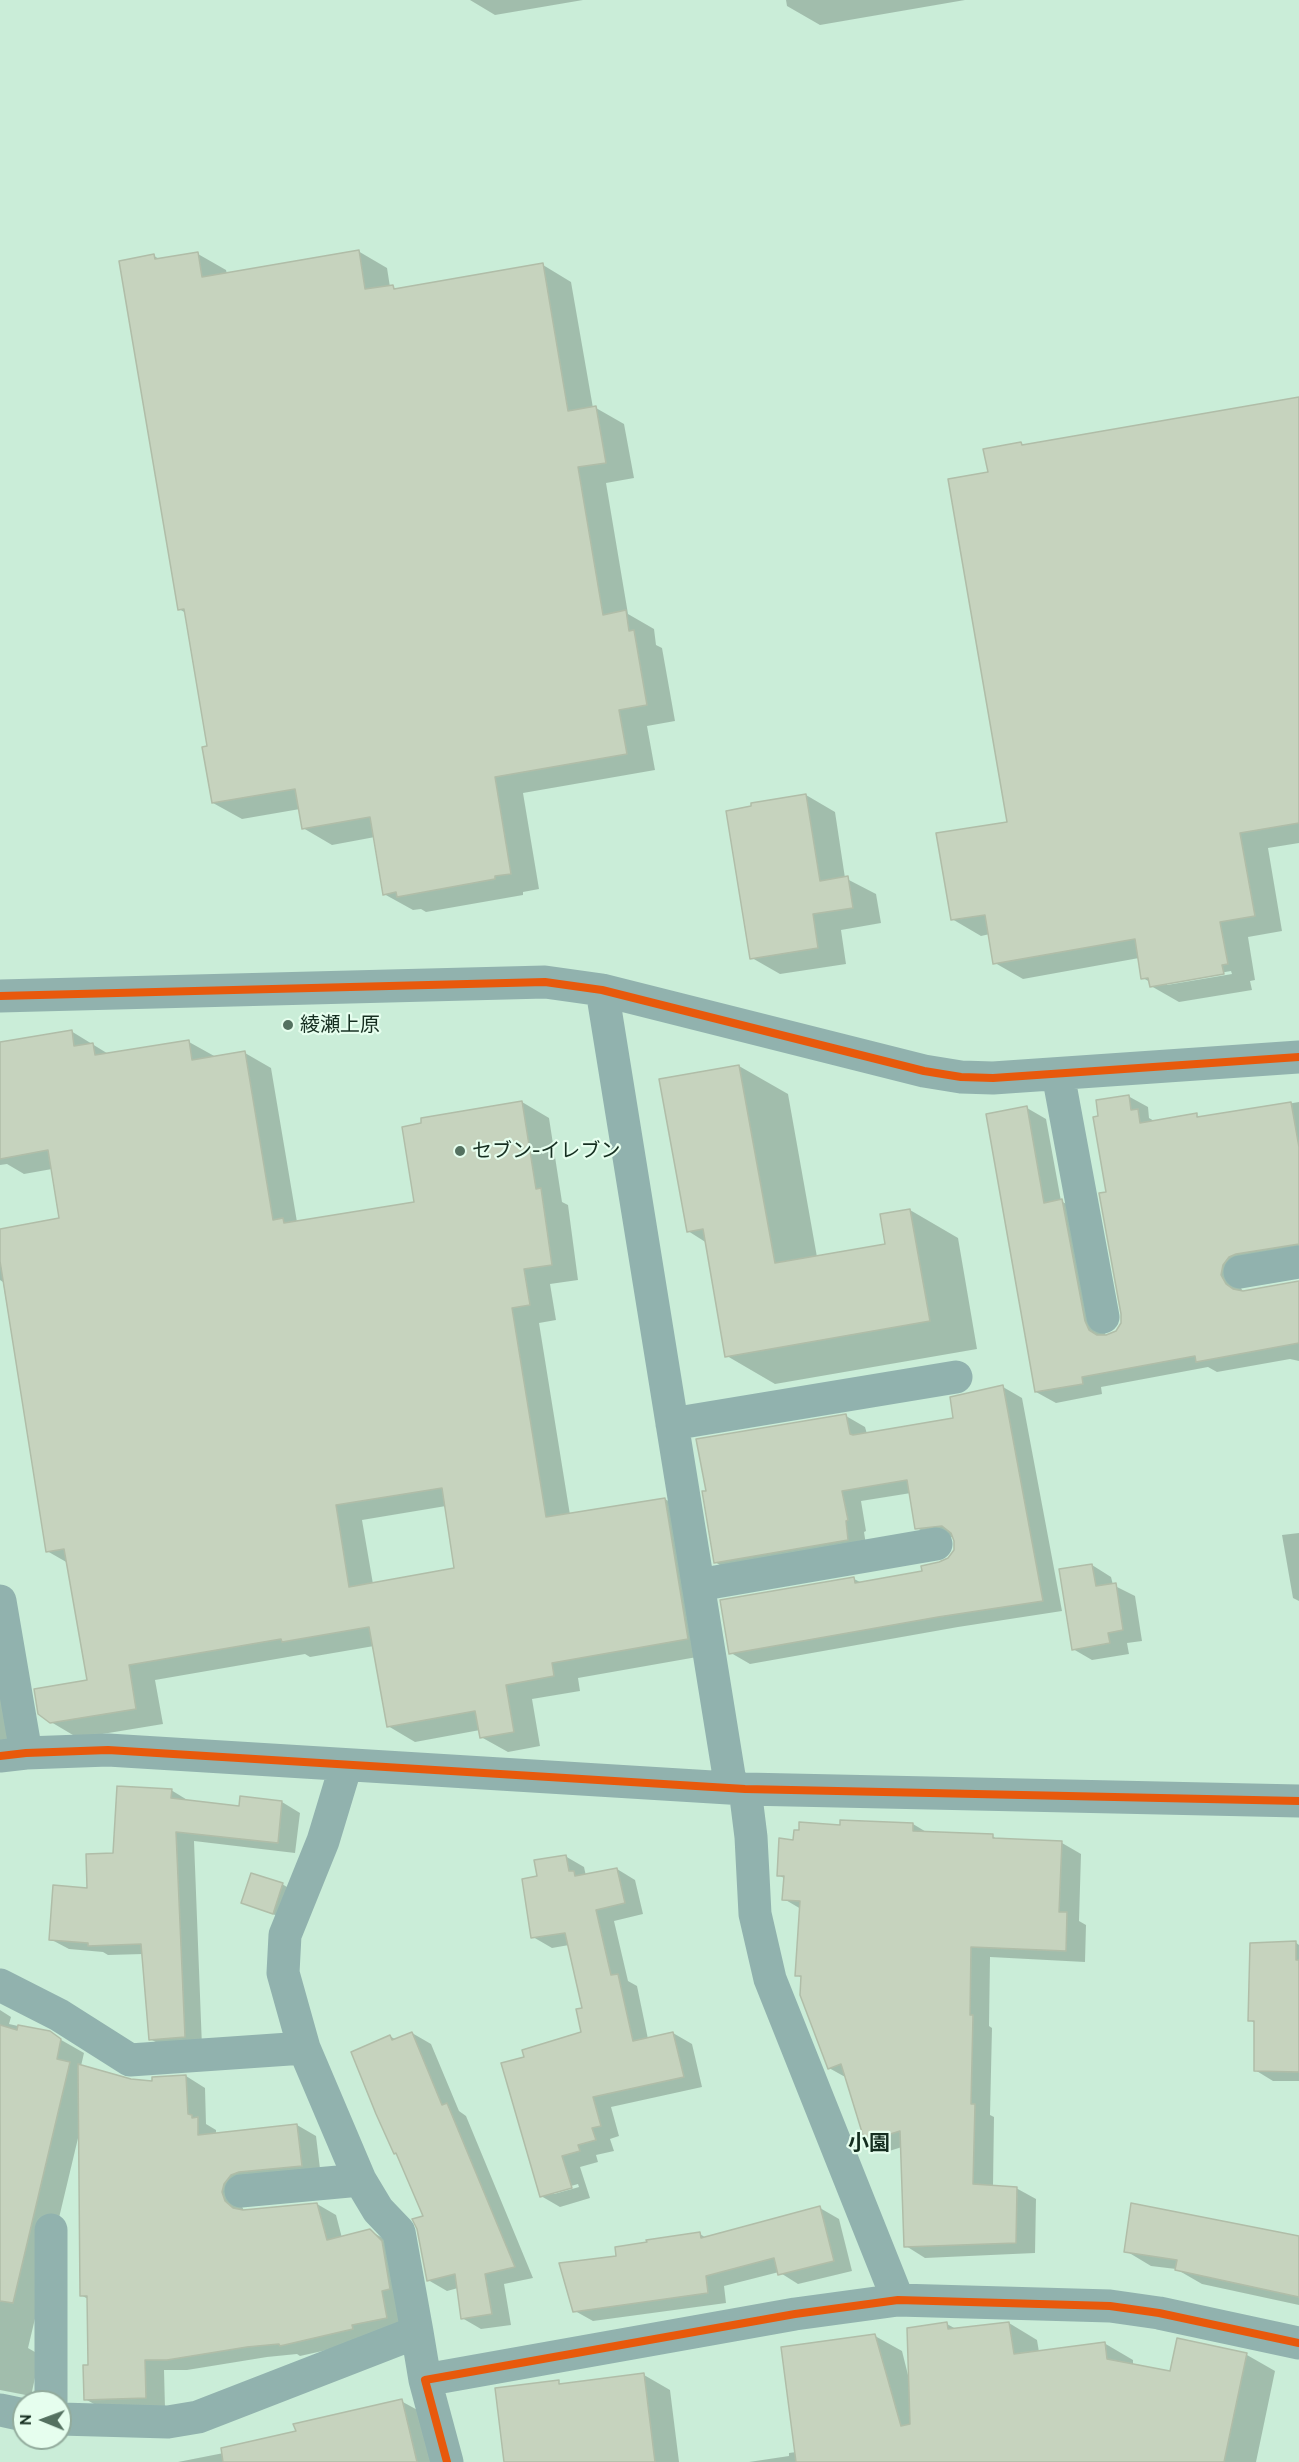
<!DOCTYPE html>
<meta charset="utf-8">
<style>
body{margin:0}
#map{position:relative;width:1299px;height:2462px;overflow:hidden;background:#caedd8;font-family:Cabin,sans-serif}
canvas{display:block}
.north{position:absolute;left:12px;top:2390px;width:60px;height:60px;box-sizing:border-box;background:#e6feee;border:2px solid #92ab9c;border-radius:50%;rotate:271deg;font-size:16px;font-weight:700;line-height:24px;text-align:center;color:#152e20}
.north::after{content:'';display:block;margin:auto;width:21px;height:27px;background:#547160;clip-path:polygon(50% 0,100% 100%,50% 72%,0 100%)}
</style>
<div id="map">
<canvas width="1299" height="2462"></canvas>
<div class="north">N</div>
</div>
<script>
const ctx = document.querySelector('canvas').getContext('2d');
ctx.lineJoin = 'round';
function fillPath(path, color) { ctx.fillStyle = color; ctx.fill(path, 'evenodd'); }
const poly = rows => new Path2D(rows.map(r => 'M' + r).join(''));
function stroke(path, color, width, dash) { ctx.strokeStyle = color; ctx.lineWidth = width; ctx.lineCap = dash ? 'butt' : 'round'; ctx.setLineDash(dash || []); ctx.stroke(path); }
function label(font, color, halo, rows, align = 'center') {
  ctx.font = font + ' Cabin,"Noto Sans JP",sans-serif'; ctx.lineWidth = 4.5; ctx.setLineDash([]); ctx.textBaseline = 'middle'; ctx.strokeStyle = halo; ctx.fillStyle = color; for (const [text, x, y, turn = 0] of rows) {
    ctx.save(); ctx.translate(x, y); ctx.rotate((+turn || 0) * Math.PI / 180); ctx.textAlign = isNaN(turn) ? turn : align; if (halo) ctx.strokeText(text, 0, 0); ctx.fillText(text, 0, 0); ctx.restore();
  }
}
fillPath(poly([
 [470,0,583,0,495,15],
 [786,0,965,0,820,25,787,6],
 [358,251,387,268,390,287,398,290,543,265,571,282,593,408,596,408,624,424,634,478,606,483,628,614,654,629,656,645,662,648,675,721,647,726,655,770,523,793,539,889,523,892,523,895,426,912,421,909,413,910,384,894,375,837,332,845,303,828,300,809,242,819,213,803,209,748,186,613,179,609,154,256,161,260,198,254,226,270,227,274],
 [1299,398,1299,843,1268,848,1282,931,1248,937,1255,980,1250,981,1252,990,1179,1002,1151,986,1150,982,1143,978,1139,958,1023,979,995,963,990,934,981,936,952,919,1009,823,989,473,1021,444,1025,446],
 [1231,971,1232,974,1167,985,1167,982],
 [806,795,835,812,845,878,876,894,881,923,841,930,846,964,780,974,752,958],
 [71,1031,110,1055,189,1042,216,1057,245,1053,271,1068,297,1222,416,1203,522,1102,549,1118,562,1202,568,1205,578,1280,550,1284,556,1320,539,1323,570,1515,665,1499,692,1515,714,1654,578,1678,580,1691,532,1699,540,1746,508,1752,481,1737,480,1730,415,1742,388,1726,374,1646,310,1657,305,1654,155,1680,163,1724,78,1738,51,1722,89,1681,68,1563,47,1551,3,1282,0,1280,0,1231,60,1220,52,1169,24,1174,7,1164,0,1165,0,1043],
 [446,1506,456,1569,373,1584,362,1520],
 [739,1066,788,1094,817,1257,887,1245,910,1210,958,1238,977,1349,775,1384,727,1356,707,1243,688,1231],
 [1128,1096,1148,1107,1149,1118,1156,1122,1196,1115,1202,1118,1299,1102,1299,1257,1241,1288,1243,1292,1299,1283,1299,1361,1290,1359,1217,1372,1208,1367,1101,1387,1102,1394,1056,1403,1036,1392,1027,1108,1046,1119,1061,1201,1081,1212,1106,1337,1117,1332,1122,1323,1108,1193],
 [1003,1387,1022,1398,1062,1611,958,1627,750,1664,731,1653,854,1579,862,1583,924,1572,949,1559,955,1550,954,1537,936,1539,917,1528,911,1493,861,1501,866,1531,864,1532,867,1551,734,1574,715,1562,846,1416,865,1427,867,1434,955,1419],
 [1299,1533,1299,1601,1293,1598,1282,1535],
 [1092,1565,1111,1577,1113,1585,1135,1596,1142,1641,1127,1643,1129,1654,1092,1660,1073,1649],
 [0,1668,13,1742,0,1744],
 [171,1790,189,1801,240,1808,282,1802,300,1813,295,1853,194,1841,202,2047,169,2049,150,2039,143,1954,108,1955,103,1952,69,1949,50,1939,114,1854],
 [842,1822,913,1824,928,1833,992,1836,999,1840,1062,1843,1081,1854,1079,1921,1086,1925,1085,1962,990,1957,989,2026,992,2028,990,2115,994,2117,993,2186,1016,2188,1036,2199,1035,2253,925,2258,906,2246,902,2147,886,2152,866,2141,847,2078,829,2068,802,1978,797,1975,801,1909,784,1899,786,1879,778,1875,794,1841,841,1827],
 [565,1856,584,1867,586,1876,617,1869,635,1880,643,1914,614,1921,628,1981,637,1986,648,2039,673,2033,692,2044,702,2087,611,2107,619,2136,610,2139,614,2151,596,2155,598,2162,580,2167,590,2198,560,2207,541,2196,526,2058,583,2033,584,2009,569,1945,552,1948,533,1937,539,1877],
 [578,2184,579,2187,554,2194,554,2191],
 [282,1884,292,1890,283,1918,243,1903],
 [1295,1942,1299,1945,1299,2081,1273,2081,1255,2070,1256,2024,1250,2020],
 [0,2010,11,2017,9,2024,49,2033,84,2053,81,2066,130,2080,154,2083,186,2076,205,2088,206,2124,216,2130,216,2134,297,2125,316,2136,321,2177,241,2204,244,2211,317,2204,336,2215,342,2238,370,2231,390,2242,406,2328,372,2340,300,2356,297,2354,267,2357,187,2370,164,2370,165,2408,105,2410,85,2399,90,2367,88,2299,81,2295,79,2134,28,2348,40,2355,31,2396,0,2390],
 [412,2033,431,2044,459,2111,466,2116,533,2278,504,2284,511,2325,481,2329,462,2318,458,2288,447,2291,428,2280,425,2217,399,2155,396,2153,390,2036,396,2040],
 [820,2208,839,2219,852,2271,798,2284,779,2272,724,2286,726,2303,593,2321,575,2311,618,2257,700,2234,706,2238],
 [1299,2237,1299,2305,1202,2284,1176,2269,1151,2266,1126,2251],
 [1009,2323,1037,2340,1039,2352,1104,2343,1133,2360,1133,2365,1171,2373,1178,2340,1247,2355,1275,2371,1256,2462,749,2462,789,2456,789,2453,796,2452,875,2336,902,2351,908,2375,947,2324,956,2329],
 [644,2375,670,2390,679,2462,506,2462,558,2383,561,2385],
 [401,2401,423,2413,439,2462,178,2462,254,2447]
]), '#0003');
const building = poly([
 [359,250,365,289,393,285,394,289,543,263,568,411,596,406,606,463,578,467,603,615,626,610,629,631,634,630,647,705,619,710,627,754,495,777,511,874,495,876,495,879,397,897,396,892,383,895,370,817,302,829,295,789,212,803,202,747,207,746,184,609,178,610,119,261,154,254,155,259,198,252,202,277,359,250],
 [1299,397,1299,823,1240,833,1255,916,1220,922,1228,964,1222,965,1224,974,1150,987,1148,978,1141,979,1135,939,993,964,985,915,951,920,936,833,1007,822,948,479,988,472,983,449,1021,442,1022,445,1299,397],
 [806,794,820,881,848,876,853,908,813,914,818,948,750,959,726,811,751,806,751,803,806,794],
 [72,1030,74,1046,93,1043,95,1055,189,1040,192,1060,245,1051,273,1220,283,1218,284,1223,414,1202,402,1127,421,1123,421,1118,522,1101,536,1189,541,1188,552,1265,524,1269,530,1305,512,1308,546,1517,665,1498,688,1639,552,1663,554,1676,506,1685,514,1732,480,1738,475,1711,387,1727,369,1627,282,1642,281,1639,129,1665,136,1709,50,1723,38,1714,34,1689,87,1680,64,1549,46,1552,0,1261,0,1229,59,1218,48,1150,0,1159,0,1042,72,1030],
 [442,1488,454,1568,349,1587,336,1505,442,1488],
 [739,1065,775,1263,885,1244,880,1214,910,1209,930,1321,725,1357,703,1229,687,1232,659,1079,739,1065],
 [1129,1095,1131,1110,1138,1109,1140,1123,1197,1113,1197,1117,1291,1102,1299,1147,1299,1244,1236,1254,1229,1257,1223,1265,1221,1275,1226,1284,1233,1289,1243,1291,1299,1281,1299,1343,1196,1362,1195,1356,1082,1377,1083,1384,1035,1392,986,1114,1027,1106,1044,1203,1062,1199,1085,1321,1089,1330,1097,1335,1106,1335,1116,1331,1121,1323,1121,1314,1099,1193,1106,1192,1093,1117,1098,1116,1096,1100,1129,1095],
 [1003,1385,1043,1601,938,1617,729,1654,720,1600,854,1577,855,1583,922,1571,921,1566,939,1562,948,1558,954,1550,954,1541,951,1533,942,1526,915,1529,907,1480,842,1491,848,1520,846,1521,848,1540,714,1563,702,1491,706,1491,696,1439,846,1414,850,1434,853,1435,953,1418,950,1397,1003,1385],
 [1092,1564,1096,1586,1116,1583,1123,1630,1108,1633,1110,1643,1072,1650,1059,1569,1092,1564],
 [117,1786,172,1789,171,1798,239,1806,240,1796,282,1801,278,1843,176,1832,185,2037,149,2040,141,1944,88,1946,88,1943,49,1940,53,1885,87,1888,86,1854,113,1853,117,1786],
 [840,1820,913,1823,913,1831,993,1834,993,1838,1062,1841,1059,1912,1067,1912,1066,1951,971,1947,970,2015,973,2015,971,2104,975,2104,973,2184,1017,2187,1016,2243,904,2247,900,2131,865,2142,841,2064,828,2069,800,1995,801,1976,795,1976,800,1901,782,1900,784,1876,777,1876,779,1838,793,1840,794,1830,799,1830,799,1822,840,1825,840,1820],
 [566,1855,569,1871,574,1871,575,1876,617,1868,625,1903,596,1910,611,1975,618,1974,633,2041,673,2032,684,2077,593,2097,601,2126,592,2128,596,2140,578,2145,580,2151,562,2156,572,2188,540,2197,501,2063,524,2057,522,2050,581,2032,576,2009,582,2008,565,1933,531,1938,522,1879,537,1876,534,1860,566,1855],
 [251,1873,283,1883,273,1914,241,1903,251,1873],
 [1296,1941,1296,1960,1299,1960,1299,2072,1254,2071,1254,2021,1248,2021,1250,1943,1296,1941],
 [0,2025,17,2030,18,2025,50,2031,61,2039,57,2059,70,2062,13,2303,0,2301,0,2025],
 [412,2032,442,2105,447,2103,515,2267,485,2274,492,2314,461,2319,455,2274,427,2281,417,2229,412,2219,423,2216,396,2153,394,2154,376,2114,351,2052,390,2035,392,2040,412,2032],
 [78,2064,131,2079,152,2081,152,2077,186,2075,188,2114,192,2115,192,2118,198,2117,198,2135,297,2124,302,2166,239,2172,231,2175,224,2184,222,2192,225,2201,233,2208,243,2210,317,2203,327,2240,370,2229,382,2241,390,2289,382,2291,387,2318,352,2325,353,2329,280,2346,279,2344,247,2347,167,2360,145,2360,146,2398,84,2400,83,2365,88,2365,87,2296,80,2296,78,2064],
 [1131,2203,1299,2236,1299,2297,1175,2270,1177,2260,1124,2252,1131,2203],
 [820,2206,834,2261,778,2275,774,2258,706,2276,708,2293,573,2312,559,2263,616,2256,615,2247,647,2242,646,2240,700,2232,701,2238,820,2206],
 [947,2322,948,2329,1009,2322,1014,2354,1105,2342,1107,2359,1170,2371,1177,2338,1247,2353,1224,2462,796,2462,781,2347,875,2334,901,2426,910,2424,907,2328,947,2322],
 [644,2373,655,2462,504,2462,495,2388,559,2380,559,2384,644,2373],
 [402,2399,417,2462,223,2462,221,2448,296,2431,293,2424,402,2399]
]);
fillPath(building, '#c6d3be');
stroke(building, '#b0bda8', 1.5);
stroke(poly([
 [602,990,731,1788],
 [0,996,545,982,602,990,924,1071,961,1077,993,1078,1299,1057],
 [1058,1074,1103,1317],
 [1240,1272,1299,1262],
 [672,1424,956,1377],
 [698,1585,936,1544],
 [0,1601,26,1753],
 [0,1756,26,1753,108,1750,745,1789,1299,1801],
 [346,1765,323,1841,285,1935,283,1973,304,2048,360,2180,378,2210,399,2232,417,2332],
 [745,1789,751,1837,755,1914,770,1979,898,2300],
 [0,1985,59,2015,130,2060,304,2048],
 [241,2191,360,2180],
 [51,2230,51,2402],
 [0,2410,24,2415],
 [60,2419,168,2422,198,2417,417,2332,425,2380],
 [447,2462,425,2380,795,2314,898,2300,1110,2306,1159,2313,1299,2343]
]), '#91b2ae', 33);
stroke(poly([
 [0,996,545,982,602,990,924,1071,961,1077,993,1078,1299,1057],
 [0,1756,26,1753,108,1750,745,1789,1299,1801],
 [447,2462,425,2380,795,2314,898,2300,1110,2306,1159,2313,1299,2343]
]), '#e8590c', 8);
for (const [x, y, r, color] of [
 [288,1025,6,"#547160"],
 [460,1151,6,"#547160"]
]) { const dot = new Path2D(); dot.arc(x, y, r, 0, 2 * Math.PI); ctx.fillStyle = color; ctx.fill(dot); stroke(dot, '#e6feee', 2); }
label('20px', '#152e20', '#e6feee', [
 ["綾瀬上原",300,1025],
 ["セブン-イレブン",472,1151]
], 'left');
label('bold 21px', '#152e20', '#e6feee', [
 ["小園",869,2144]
]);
</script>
